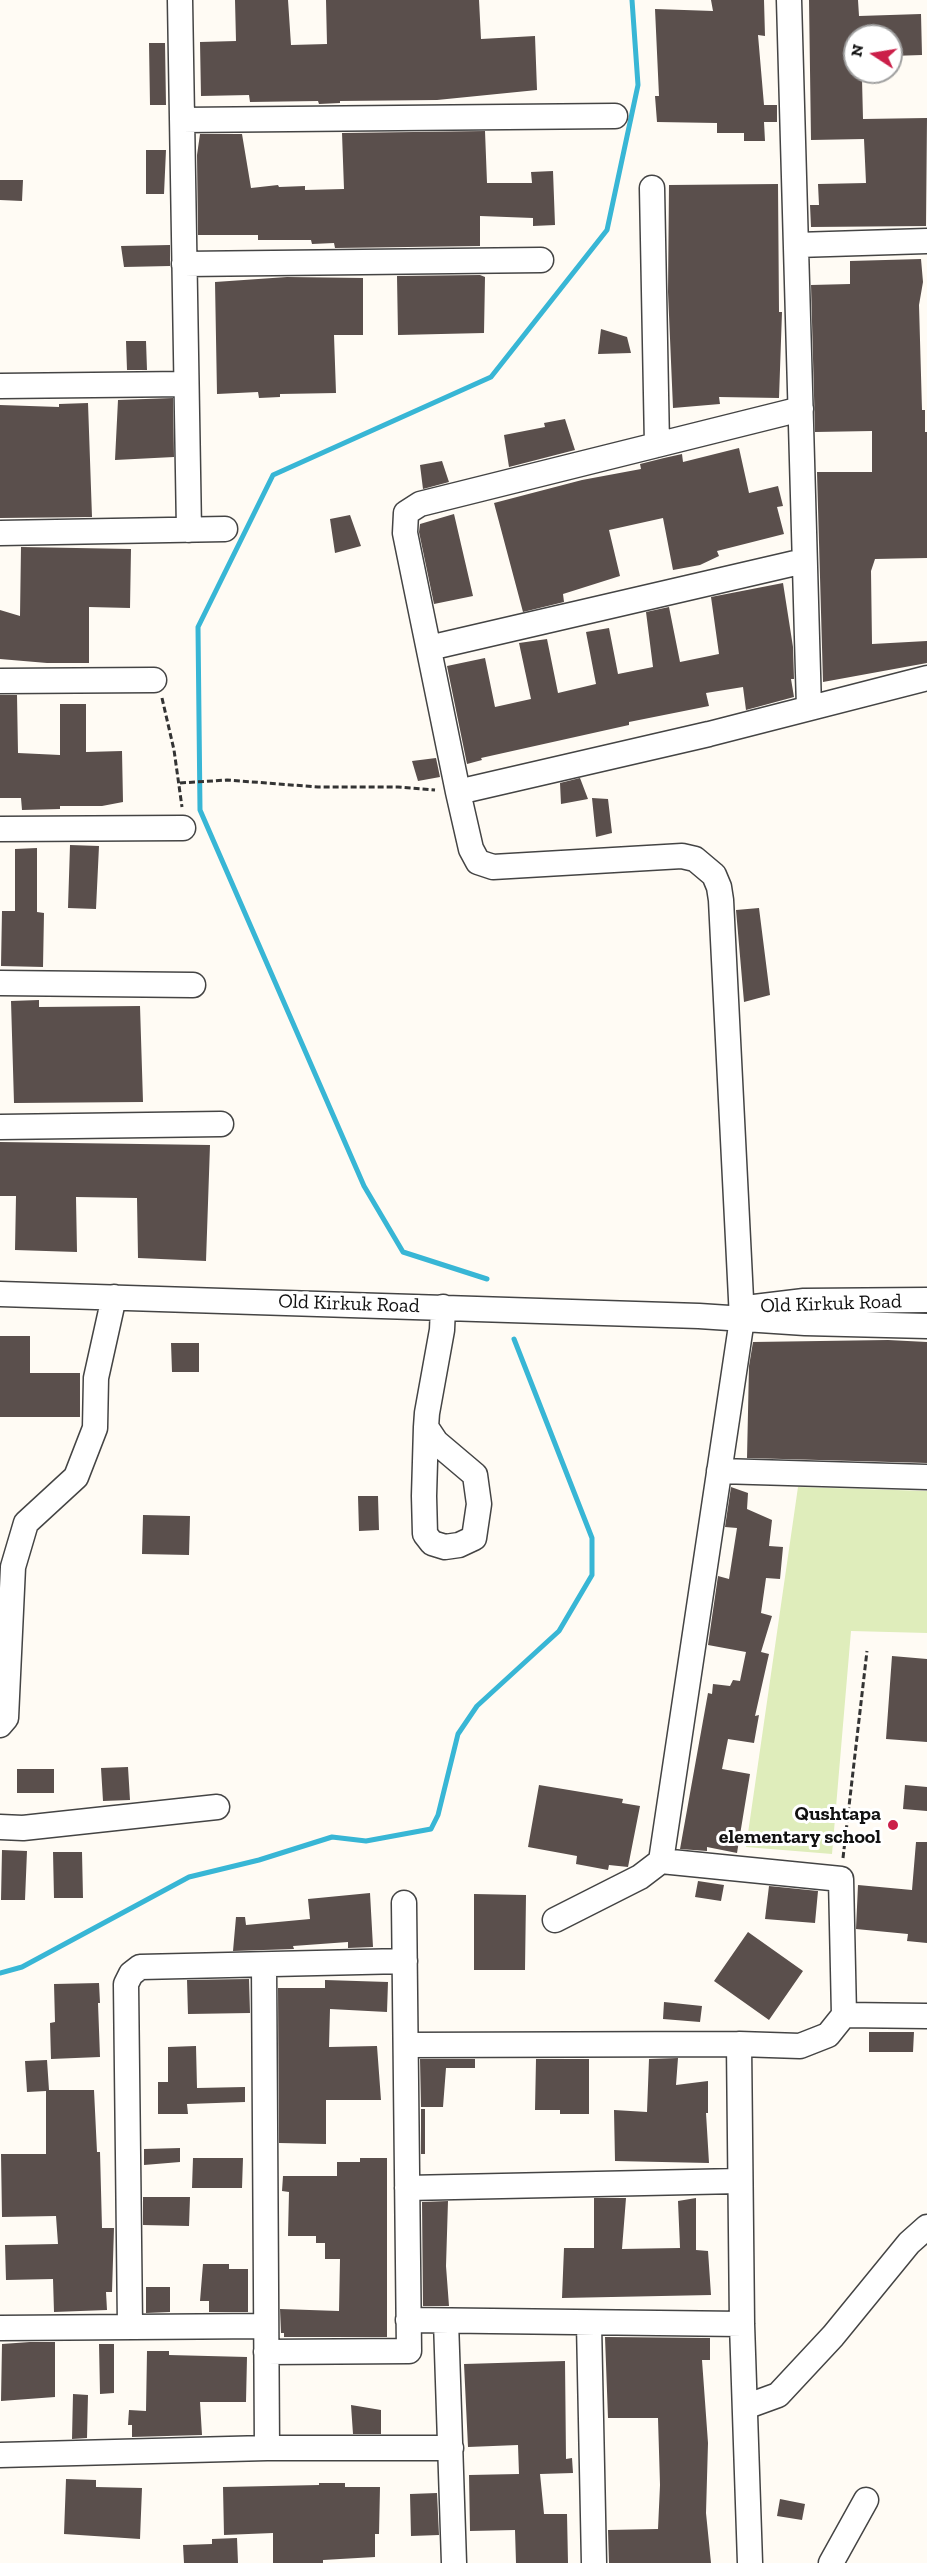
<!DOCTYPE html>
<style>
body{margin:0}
#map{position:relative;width:927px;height:2563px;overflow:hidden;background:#fffbf4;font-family:"Zilla Slab",serif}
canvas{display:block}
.north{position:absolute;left:843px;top:24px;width:60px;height:60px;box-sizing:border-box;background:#fff;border:2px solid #a0a0a0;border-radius:50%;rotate:282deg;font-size:16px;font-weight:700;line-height:24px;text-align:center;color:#111}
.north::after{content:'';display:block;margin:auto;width:21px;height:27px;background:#cb1f49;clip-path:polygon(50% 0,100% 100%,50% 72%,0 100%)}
</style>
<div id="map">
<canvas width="927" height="2563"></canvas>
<div class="north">N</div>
</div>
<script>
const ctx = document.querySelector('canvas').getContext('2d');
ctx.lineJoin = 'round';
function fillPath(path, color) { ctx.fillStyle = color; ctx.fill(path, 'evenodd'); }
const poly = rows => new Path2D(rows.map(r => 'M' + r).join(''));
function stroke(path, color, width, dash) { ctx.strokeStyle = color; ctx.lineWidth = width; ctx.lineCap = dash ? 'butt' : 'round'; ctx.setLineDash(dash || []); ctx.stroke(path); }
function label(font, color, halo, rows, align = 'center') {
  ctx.font = font + ' "Zilla Slab",serif'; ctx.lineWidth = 6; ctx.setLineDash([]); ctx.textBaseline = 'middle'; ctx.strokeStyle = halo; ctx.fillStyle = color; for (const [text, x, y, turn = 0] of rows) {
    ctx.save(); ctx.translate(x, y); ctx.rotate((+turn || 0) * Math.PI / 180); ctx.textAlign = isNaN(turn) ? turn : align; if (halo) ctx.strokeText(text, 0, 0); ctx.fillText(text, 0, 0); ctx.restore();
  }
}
fillPath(poly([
 [798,1487,927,1491,927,1633,851,1631,832,1854,746,1847]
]), '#dfedbb');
stroke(poly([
 [487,1279,403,1252,364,1186,200,810,198,627,273,475,491,377,607,230,638,85,632,0],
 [0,1973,22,1967,189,1877,259,1860,332,1837,366,1841,431,1829,438,1815,458,1734,477,1706,559,1631,592,1575,592,1538,514,1339]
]), '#38b6d5', 5);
fillPath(poly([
 [235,0,288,0,291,45,327,44,326,0,479,0,481,39,535,36,537,90,437,100,340,101,340,103,319,104,318,101,250,102,249,95,201,96,200,42,236,41],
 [711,0,764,0,765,36,758,35,764,105,777,105,777,122,764,122,765,141,744,141,744,133,717,133,717,123,657,122,655,96,659,96,655,9,713,11],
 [809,0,858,0,859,16,921,14,922,55,891,56,891,36,855,36,855,72,861,72,862,79,863,119,927,118,926,226,811,227,810,205,819,205,818,184,866,183,864,139,811,140],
 [149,43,165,43,166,105,150,105],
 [485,131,487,183,532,183,531,172,553,171,555,225,533,226,533,218,480,216,480,246,335,248,334,243,312,244,311,240,258,240,258,235,198,235,197,155,200,134,242,134,251,188,278,185,279,187,305,186,305,190,344,189,342,133],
 [146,150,166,150,164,194,146,194],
 [0,180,23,180,22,201,0,200],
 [778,184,779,312,782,312,779,398,719,397,720,404,673,408,668,292,669,185],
 [170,245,170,266,124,267,121,246],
 [921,259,923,282,919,305,922,410,925,410,925,432,927,432,927,558,875,559,871,571,872,644,927,641,927,663,823,682,817,472,872,472,872,431,815,432,811,285,850,284,850,261],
 [480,275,485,277,484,333,398,335,397,276],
 [287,277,363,278,363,335,334,335,336,393,280,394,280,397,259,398,258,392,217,394,215,282],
 [601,329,627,337,631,353,598,354],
 [126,341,146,341,147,370,127,370],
 [173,398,174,457,115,460,118,400],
 [88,403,92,517,0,518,0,405,59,407,59,404],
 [565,419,575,450,509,467,504,435,545,427,544,423],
 [739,448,749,493,778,486,783,506,777,507,784,534,717,551,719,556,700,565,673,570,663,518,609,530,620,576,563,594,564,602,523,612,494,503,582,480,641,469,640,464,664,458,682,454,683,462],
 [442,461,449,482,423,489,420,465],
 [454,514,473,596,434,604,419,532,420,524],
 [350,515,361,546,335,553,330,519],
 [21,547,131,549,130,608,89,607,89,663,47,663,0,659,0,610,20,616],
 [783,583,793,647,794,679,791,679,794,697,746,710,743,687,706,693,709,706,629,722,629,725,481,758,482,760,467,764,447,666,485,658,495,707,531,699,519,643,547,639,558,693,596,684,586,632,609,628,618,674,653,667,646,612,669,607,680,662,719,654,711,597],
 [0,695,17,695,18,753,60,755,60,704,86,704,86,752,122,751,123,802,102,806,60,806,60,809,22,810,21,798,0,798],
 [436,758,440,777,418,781,412,761],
 [580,778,588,799,561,804,560,783],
 [592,798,608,799,612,833,596,837],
 [70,845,99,846,96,909,68,908],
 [37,848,37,912,44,913,43,967,1,966,2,911,15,911,15,849],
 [759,908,770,995,744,1002,736,910],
 [39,1000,39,1007,140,1006,143,1102,14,1103,11,1001],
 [0,1142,210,1145,206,1261,138,1258,137,1198,76,1197,77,1252,15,1250,16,1196,0,1196],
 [0,1336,30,1336,30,1373,80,1373,80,1417,0,1417],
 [888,1340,927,1342,927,1463,747,1458,749,1366,753,1342],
 [171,1343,199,1343,199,1372,172,1372],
 [731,1487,748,1493,747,1509,772,1520,769,1546,783,1547,780,1579,766,1578,761,1613,772,1616,761,1652,769,1654,755,1716,759,1715,754,1743,728,1739,722,1769,750,1774,737,1853,707,1847,707,1851,680,1849,708,1693,712,1694,713,1684,730,1686,733,1680,740,1681,746,1652,708,1645,718,1576,729,1579,737,1528,725,1527],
 [358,1496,378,1496,379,1530,359,1531],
 [143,1515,190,1516,189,1555,142,1554],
 [892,1656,927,1659,927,1742,886,1739],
 [128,1767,130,1800,103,1801,101,1768],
 [17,1769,54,1769,54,1793,17,1793],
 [539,1785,623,1799,622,1803,640,1806,628,1867,609,1865,608,1870,576,1864,577,1856,528,1847],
 [905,1785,927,1787,927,1811,903,1809],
 [916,1842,927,1842,927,1943,907,1941,908,1934,856,1929,858,1885,912,1890],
 [2,1850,27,1851,25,1900,1,1900],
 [53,1852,82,1852,83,1898,54,1898],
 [698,1881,724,1885,721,1901,695,1897],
 [769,1886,818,1891,815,1923,765,1919],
 [370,1893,373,1947,348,1948,348,1942,293,1946,294,1949,233,1951,236,1917,245,1917,246,1925,310,1919,308,1899],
 [474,1894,526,1895,525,1970,474,1970],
 [748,1932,803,1971,769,2020,714,1981],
 [249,1979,250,2013,188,2014,187,1980],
 [325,1980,388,1982,387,2012,330,2009,329,2047,377,2046,381,2100,326,2100,326,2144,279,2143,278,1988,325,1988],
 [99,1983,100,2003,98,2003,100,2057,51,2059,50,2023,55,2022,54,1984],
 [664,2002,702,2006,700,2022,663,2019],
 [869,2032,914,2032,913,2052,869,2052],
 [196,2046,197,2088,245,2087,245,2102,187,2104,188,2114,158,2114,158,2082,168,2082,168,2047],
 [678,2058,676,2085,708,2081,708,2113,706,2113,709,2163,615,2161,614,2110,647,2112,649,2059],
 [420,2059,475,2059,475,2068,446,2068,443,2107,421,2107],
 [536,2059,589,2059,589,2114,560,2114,560,2110,535,2110],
 [47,2060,49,2090,94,2090,97,2152,100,2152,102,2228,114,2228,112,2292,106,2292,107,2310,54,2312,53,2279,6,2280,5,2245,58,2244,56,2216,2,2217,1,2154,46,2154,46,2091,27,2092,25,2061],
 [421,2109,425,2109,425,2154,421,2154],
 [180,2148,180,2162,144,2165,144,2149],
 [193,2158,243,2158,242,2188,192,2188],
 [360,2158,387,2158,387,2337,284,2337,284,2333,281,2333,280,2309,339,2311,340,2259,325,2259,325,2243,316,2243,316,2236,288,2236,289,2192,282,2191,283,2176,337,2176,337,2162,360,2162],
 [143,2197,190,2197,189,2226,143,2225],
 [594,2198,626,2198,622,2249,680,2248,678,2201,696,2198,696,2250,708,2251,711,2295,562,2298,564,2248,594,2248],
 [448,2201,446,2266,449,2306,423,2306,422,2202],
 [203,2264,229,2264,229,2269,248,2269,248,2312,209,2312,209,2301,200,2301],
 [146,2287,170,2287,170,2312,146,2313],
 [605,2337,710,2338,710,2360,702,2360,708,2443,706,2513,711,2563,609,2563,608,2530,658,2529,660,2485,658,2418,608,2418],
 [30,2342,55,2342,55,2397,1,2401,2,2344],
 [99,2344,114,2344,114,2393,100,2394],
 [147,2351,169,2351,169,2355,247,2357,246,2402,200,2402,202,2435,132,2437,132,2425,128,2425,129,2410,146,2411],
 [565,2361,566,2459,572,2458,573,2473,540,2474,544,2514,567,2514,568,2563,516,2563,515,2530,470,2531,469,2475,519,2474,518,2445,468,2447,464,2364],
 [73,2394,88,2395,87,2438,72,2439],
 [351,2405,381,2410,381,2434,353,2434],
 [66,2479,96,2480,96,2487,142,2488,140,2539,64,2534],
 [319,2483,345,2483,345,2487,380,2487,379,2534,375,2534,375,2557,323,2560,323,2563,273,2563,273,2533,224,2535,223,2487,319,2485],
 [437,2493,439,2535,411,2536,410,2494],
 [780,2499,805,2504,802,2520,777,2516],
 [237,2538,238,2563,184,2563,183,2545,212,2544,212,2539]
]), '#5a4f4c');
const minor = poly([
 [180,0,189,530],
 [789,0,809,708],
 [182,120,615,116],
 [652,188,657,445],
 [797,245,927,241],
 [184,264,541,260],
 [0,386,186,384],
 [0,533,225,529],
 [429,648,804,561],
 [0,681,154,680],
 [458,792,709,734,927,678],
 [0,829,183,828],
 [0,983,193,985],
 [0,1127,221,1124],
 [0,1294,699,1316,805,1323,927,1326],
 [746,1308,804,1301,927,1300],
 [426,1427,436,1442,475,1475,479,1504,474,1538,459,1545,445,1547,432,1543,425,1534,424,1496,426,1427,427,1413,442,1330,443,1307],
 [719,1471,927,1477],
 [0,1725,6,1718,13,1567,26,1523,76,1477,95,1428,96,1378,114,1297],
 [0,1827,23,1828,217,1807],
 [661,1861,841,1879,844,2015],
 [555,1920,640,1877,661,1861,742,1319,721,900,719,887,714,875,695,859,682,856,493,867,478,862,471,849,458,792,405,533,406,513,420,504,801,409],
 [264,1965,267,2448],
 [739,2044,742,2324,750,2563],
 [406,2045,739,2044,800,2046,828,2035,844,2015,927,2016],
 [407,2188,739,2181],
 [408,2320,742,2324],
 [446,2321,454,2563],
 [589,2324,594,2563],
 [130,2326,126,1984,131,1974,140,1967,405,1961],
 [0,2328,266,2326],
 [266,2352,409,2351,404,1903],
 [745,2407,778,2395,833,2336,909,2243,927,2227],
 [0,2455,267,2448,451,2448],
 [831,2563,866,2500]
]);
stroke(minor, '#444', 27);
stroke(poly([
 [162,698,174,750,182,807],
 [180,783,227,780,318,787,398,787,435,790],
 [843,1858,867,1651]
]), '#333', 3, [6, 3]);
stroke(minor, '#fff', 24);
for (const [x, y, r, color] of [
 [893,1825,6,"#cb1f49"]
]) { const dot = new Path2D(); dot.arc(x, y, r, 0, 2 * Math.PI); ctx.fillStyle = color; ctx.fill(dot); stroke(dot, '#fff', 2); }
label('20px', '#111', '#fff', [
 ["Old Kirkuk Road",349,1304,2],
 ["Old Kirkuk Road",831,1304,-2]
]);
label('bold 20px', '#111', '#fff', [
 ["Qushtapa",881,1814],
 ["elementary school",881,1837]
], 'right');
</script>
